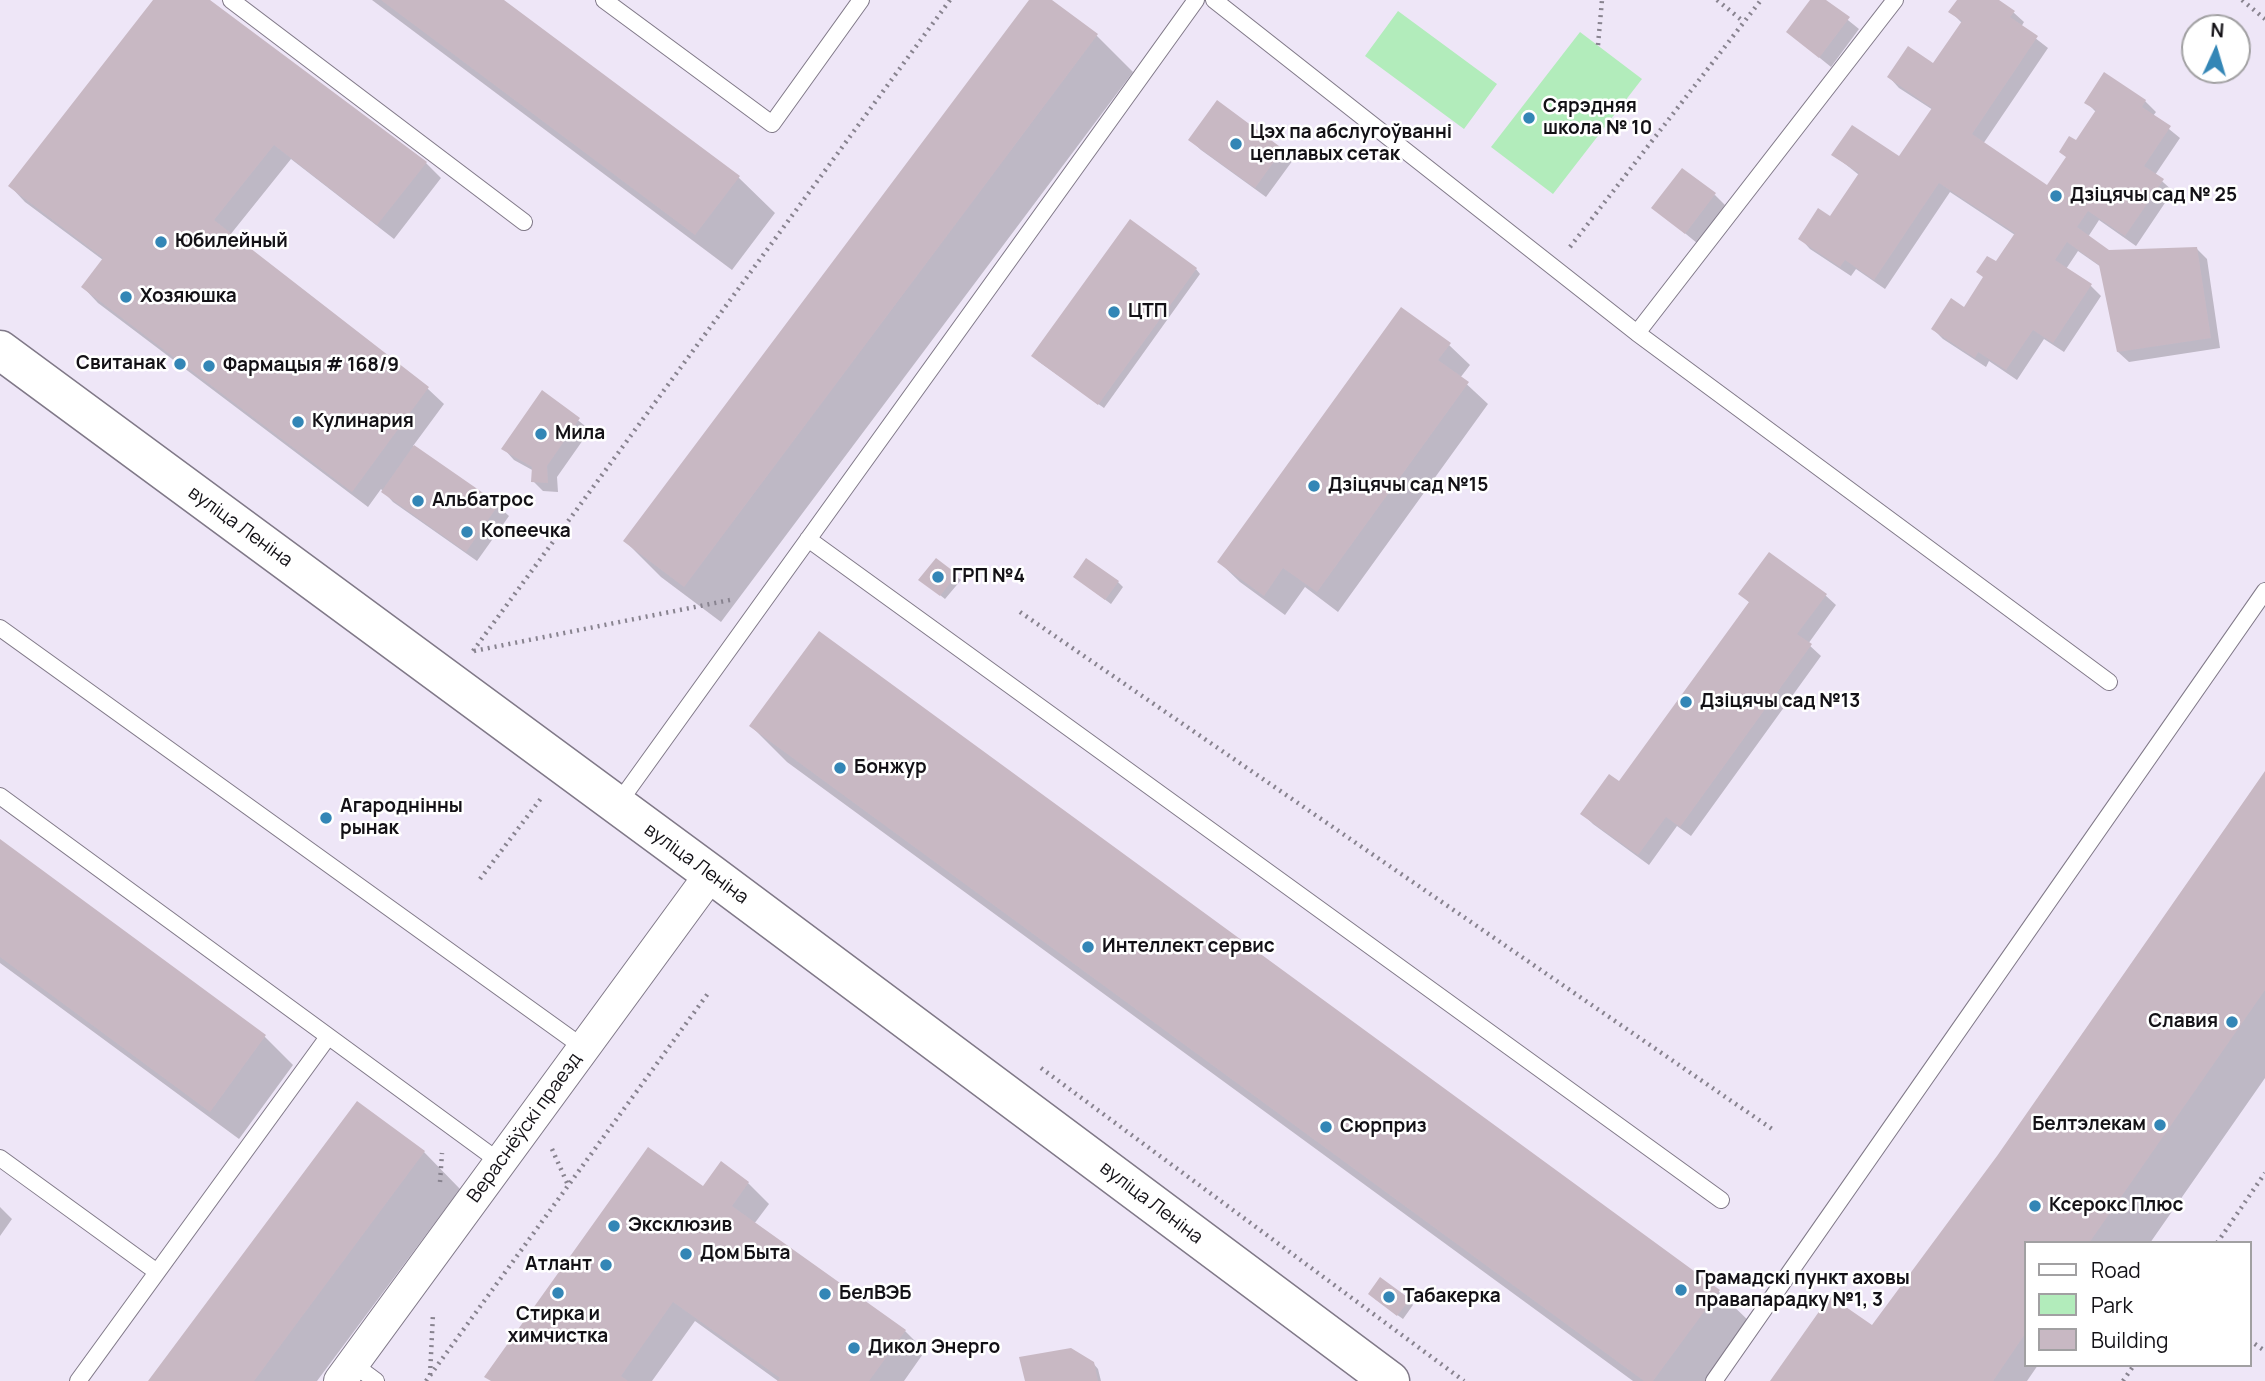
<!DOCTYPE html>
<meta charset="utf-8">
<style>
body{margin:0}
#map{position:relative;width:2265px;height:1381px;overflow:hidden;background:#eee6f7;font-family:Manrope,sans-serif}
canvas{display:block}
.legend{position:absolute;left:2024px;top:1241px;width:228px;height:126px;box-sizing:border-box;background:#fff;border:2px solid #a1a0a2;margin:0;padding:9px 12px;list-style:none;font-size:21px;color:#131116}
.legend li{display:flex;align-items:center;gap:14px;height:35px}
.legend b{width:35px;border:2px solid #a1a0a2}
.north{position:absolute;left:2181px;top:14px;width:70px;height:70px;box-sizing:border-box;background:#fff;border:2px solid #a1a0a2;border-radius:50%;rotate:4deg;font-size:19px;font-weight:700;line-height:28px;text-align:center;color:#131116}
.north::after{content:'';display:block;margin:auto;width:24px;height:32px;background:#3386b6;clip-path:polygon(50% 0,100% 100%,50% 72%,0 100%)}
</style>
<div id="map">
<canvas width="2265" height="1381"></canvas>
<ul class="legend">
<li><b style="height:9px;background:#fff"></b>Road</li>
<li><b style="height:19px;background:#b2ecbb"></b>Park</li>
<li><b style="height:19px;background:#c8b8c3"></b>Building</li>
</ul>
<div class="north">N</div>
</div>
<script>
const ctx = document.querySelector('canvas').getContext('2d');
ctx.lineJoin = 'round';
function fillPath(path, color) { ctx.fillStyle = color; ctx.fill(path, 'evenodd'); }
const poly = rows => new Path2D(rows.map(r => 'M' + r).join(''));
function stroke(path, color, width, dash) { ctx.strokeStyle = color; ctx.lineWidth = width; ctx.lineCap = dash ? 'butt' : 'round'; ctx.setLineDash(dash || []); ctx.stroke(path); }
function label(font, color, halo, rows, align = 'center') {
  ctx.font = font + ' Manrope,sans-serif'; ctx.lineWidth = 5; ctx.setLineDash([]); ctx.textBaseline = 'middle'; ctx.strokeStyle = halo; ctx.fillStyle = color; for (const [text, x, y, turn = 0] of rows) {
    ctx.save(); ctx.translate(x, y); ctx.rotate((+turn || 0) * Math.PI / 180); ctx.textAlign = isNaN(turn) ? turn : align; if (halo) ctx.strokeText(text, 0, 0); ctx.fillText(text, 0, 0); ctx.restore();
  }
}
fillPath(poly([
 [1398,11,1497,84,1464,129,1365,56],
 [1580,32,1642,79,1553,194,1491,147]
]), '#b2ecbb');
fillPath(poly([
 [155,0,207,0,426,163,441,178,394,239,291,159,230,235,428,389,444,404,413,446,498,506,509,516,477,561,393,502,381,489,368,507,98,303,83,287,103,260,25,202,10,186],
 [372,0,501,0,738,177,775,213,732,270],
 [1031,0,1050,0,1097,36,1133,72,721,622,661,577,625,541],
 [1812,0,1823,0,1859,29,1831,67,1788,32],
 [1959,0,1996,0,2013,12,2024,22,2021,27,2048,48,1983,144,2048,187,2097,113,2086,102,2105,74,2145,101,2156,112,2153,116,2180,138,2155,175,2173,191,2136,246,2099,220,2088,237,2108,252,2197,249,2207,259,2220,348,2129,362,2118,352,2101,267,2078,251,2066,269,2091,286,2101,296,2064,352,2044,339,2017,380,1989,361,1986,367,1943,339,1933,329,1964,309,2015,235,1950,192,1885,289,1856,269,1851,276,1810,249,1800,238,1830,219,1859,175,1834,155,1900,158,1933,110,1899,88,1889,77,1934,66,1962,23,1951,12],
 [1217,103,1282,150,1293,160,1266,197,1201,150,1190,140],
 [1715,195,1725,205,1697,243,1654,208],
 [1196,269,1200,274,1104,408,1038,361],
 [1449,345,1470,365,1460,378,1488,404,1338,612,1305,587,1285,615,1240,582,1219,562],
 [543,392,590,430,557,477,558,492,543,491,533,481,534,471,514,460,504,449],
 [936,560,961,580,945,599,926,584],
 [1080,581,1118,582,1123,587,1111,604],
 [1741,594,1825,595,1836,605,1808,644,1821,656,1691,836,1677,826,1649,865,1593,824,1583,814,1619,784,1750,603],
 [751,726,1718,1291,1755,1327,1715,1381,1633,1381,787,762],
 [2265,774,2265,1078,2150,1243,2025,1243,2025,1365,2038,1365,2027,1381,1772,1381,1872,1327,1998,1158],
 [0,842,265,1037,293,1065,239,1139,0,963],
 [357,1103,424,1152,460,1189,317,1381,150,1381],
 [721,1164,748,1183,769,1204,754,1224,905,1331,925,1351,904,1381,778,1381,695,1321,652,1381,491,1381,704,1188],
 [0,1207,12,1219,0,1236],
 [1375,1299,1409,1300,1413,1305,1403,1319],
 [1093,1363,1098,1369,1101,1381,1027,1381]
]), '#0003');
fillPath(poly([
 [153,0,210,0,427,162,377,225,274,145,214,220,429,387,352,492,81,287,103,258,8,186],
 [381,0,504,0,740,176,695,235],
 [1029,0,1052,0,1098,34,684,587,623,541],
 [1810,0,1826,0,1850,17,1819,58,1786,32],
 [1957,0,1999,0,2015,11,2010,17,2038,36,1972,134,2047,185,2066,157,2059,152,2069,136,2076,140,2096,110,2084,103,2104,72,2146,100,2142,107,2171,126,2144,166,2164,179,2125,236,2088,211,2077,227,2109,250,2197,247,2211,338,2117,352,2099,265,2067,242,2055,260,2092,284,2053,343,2033,330,2006,370,1978,352,1975,358,1931,329,1951,298,1964,307,1983,277,1976,272,1987,256,1996,261,2015,233,1939,183,1874,280,1845,260,1840,267,1798,239,1818,208,1830,216,1859,173,1831,155,1852,125,1899,156,1932,108,1887,77,1908,46,1933,63,1962,21,1948,12],
 [1217,100,1283,149,1255,188,1188,140],
 [1682,168,1716,193,1685,234,1651,208],
 [1130,219,1197,268,1098,405,1031,356],
 [1401,307,1451,343,1438,360,1469,382,1317,592,1283,568,1264,596,1217,562],
 [542,390,580,418,547,466,548,483,531,482,532,467,501,449],
 [414,445,499,504,466,552,381,492],
 [1769,552,1827,594,1797,634,1812,644,1680,827,1666,817,1638,855,1580,814,1609,774,1619,781,1749,602,1738,594],
 [936,558,957,574,940,596,918,580],
 [1086,558,1119,581,1105,600,1073,577],
 [819,631,1720,1290,1653,1381,1644,1381,749,726],
 [2265,771,2265,990,2089,1243,2025,1243,2025,1334,1993,1381,1770,1381,1830,1296,1872,1325,1997,1156],
 [0,839,266,1035,210,1112,0,957],
 [357,1101,425,1151,254,1381,148,1381],
 [648,1147,703,1186,721,1161,749,1182,732,1206,906,1330,869,1381,777,1381,780,1378,673,1302,621,1376,628,1381,491,1381,484,1377],
 [1380,1277,1410,1299,1397,1316,1368,1294],
 [1071,1348,1094,1362,1098,1381,1025,1381,1019,1357]
]), '#c8b8c3');
const service = poly([
 [231,0,524,222],
 [604,0,772,124,861,0],
 [1214,0,1637,333,2109,682],
 [1637,333,1895,0],
 [808,539,1721,1200],
 [0,628,584,1048],
 [0,796,500,1162],
 [617,805,1196,0],
 [0,1158,157,1272],
 [353,1364,376,1381],
 [78,1381,328,1037],
 [1714,1381,2265,591]
]);
const minor = poly([
 [340,1381,711,874]
]);
const tertiary = poly([
 [0,350,711,874,1390,1381]
]);
stroke(service, '#807988', 18);
stroke(minor, '#807988', 34);
stroke(tertiary, '#807988', 41);
stroke(poly([
 [1717,0,1744,22],
 [2242,0,2265,19],
 [1598,45,1602,0],
 [1570,247,1761,0],
 [1020,612,1775,1131],
 [473,651,950,0],
 [474,651,730,600],
 [480,879,542,797],
 [1041,1068,1464,1381],
 [552,1149,568,1185],
 [440,1182,442,1153],
 [2217,1243,2265,1173],
 [2249,1340,2265,1351],
 [430,1375,433,1314],
 [426,1381,709,992],
 [2123,1381,2134,1365]
]), '#88838f', 4.5, [2, 5]);
stroke(service, '#fff', 16);
stroke(minor, '#fff', 32);
stroke(tertiary, '#fff', 38);
for (const [x, y, r, color] of [
 [1529,118,7,"#3386b6"],
 [1236,144,7,"#3386b6"],
 [2056,196,7,"#3386b6"],
 [161,242,7,"#3386b6"],
 [126,297,7,"#3386b6"],
 [1114,312,7,"#3386b6"],
 [180,364,7,"#3386b6"],
 [209,366,7,"#3386b6"],
 [298,422,7,"#3386b6"],
 [541,434,7,"#3386b6"],
 [1314,486,7,"#3386b6"],
 [418,501,7,"#3386b6"],
 [467,532,7,"#3386b6"],
 [938,577,7,"#3386b6"],
 [1686,702,7,"#3386b6"],
 [840,768,7,"#3386b6"],
 [326,818,7,"#3386b6"],
 [1088,947,7,"#3386b6"],
 [2232,1022,7,"#3386b6"],
 [2160,1125,7,"#3386b6"],
 [1326,1127,7,"#3386b6"],
 [2035,1206,7,"#3386b6"],
 [614,1226,7,"#3386b6"],
 [686,1254,7,"#3386b6"],
 [606,1265,7,"#3386b6"],
 [1681,1290,7,"#3386b6"],
 [558,1293,7,"#3386b6"],
 [825,1294,7,"#3386b6"],
 [1389,1297,7,"#3386b6"],
 [854,1348,7,"#3386b6"]
]) { const dot = new Path2D(); dot.arc(x, y, r, 0, 2 * Math.PI); ctx.fillStyle = color; ctx.fill(dot); stroke(dot, '#fff', 2.5); }
label('bold 19px', '#131116', '#fff', [
 ["Сярэдняя",1543,107],
 ["школа № 10",1543,129],
 ["Цэх па абслугоўванні",1250,133],
 ["цеплавых сетак",1250,155],
 ["Дзіцячы сад № 25",2070,196],
 ["Юбилейный",175,242],
 ["Хозяюшка",140,297],
 ["ЦТП",1128,312],
 ["Свитанак",166,364,"right"],
 ["Фармацыя # 168/9",223,366],
 ["Кулинария",312,422],
 ["Мила",555,434],
 ["Дзіцячы сад №15",1328,486],
 ["Альбатрос",432,501],
 ["Копеечка",481,532],
 ["ГРП №4",952,577],
 ["Дзіцячы сад №13",1700,702],
 ["Бонжур",854,768],
 ["Агароднінны",340,807],
 ["рынак",340,829],
 ["Интеллект сервис",1102,947],
 ["Славия",2218,1022,"right"],
 ["Белтэлекам",2146,1125,"right"],
 ["Сюрприз",1340,1127],
 ["Ксерокс Плюс",2049,1206],
 ["Эксклюзив",628,1226],
 ["Дом Быта",700,1254],
 ["Атлант",592,1265,"right"],
 ["Грамадскі пункт аховы",1695,1279],
 ["правапарадку №1, 3",1695,1301],
 ["БелВЭБ",839,1294],
 ["Табакерка",1403,1297],
 ["Стирка и",558,1315,"center"],
 ["химчистка",558,1337,"center"],
 ["Дикол Энерго",868,1348]
], 'left');
label('19px', '#131116', '#fff', [
 ["вуліца Леніна",240,527,36],
 ["вуліца Леніна",696,864,36],
 ["Вераснёўскі праезд",525,1128,-54],
 ["вуліца Леніна",1151,1203,37]
]);
</script>
